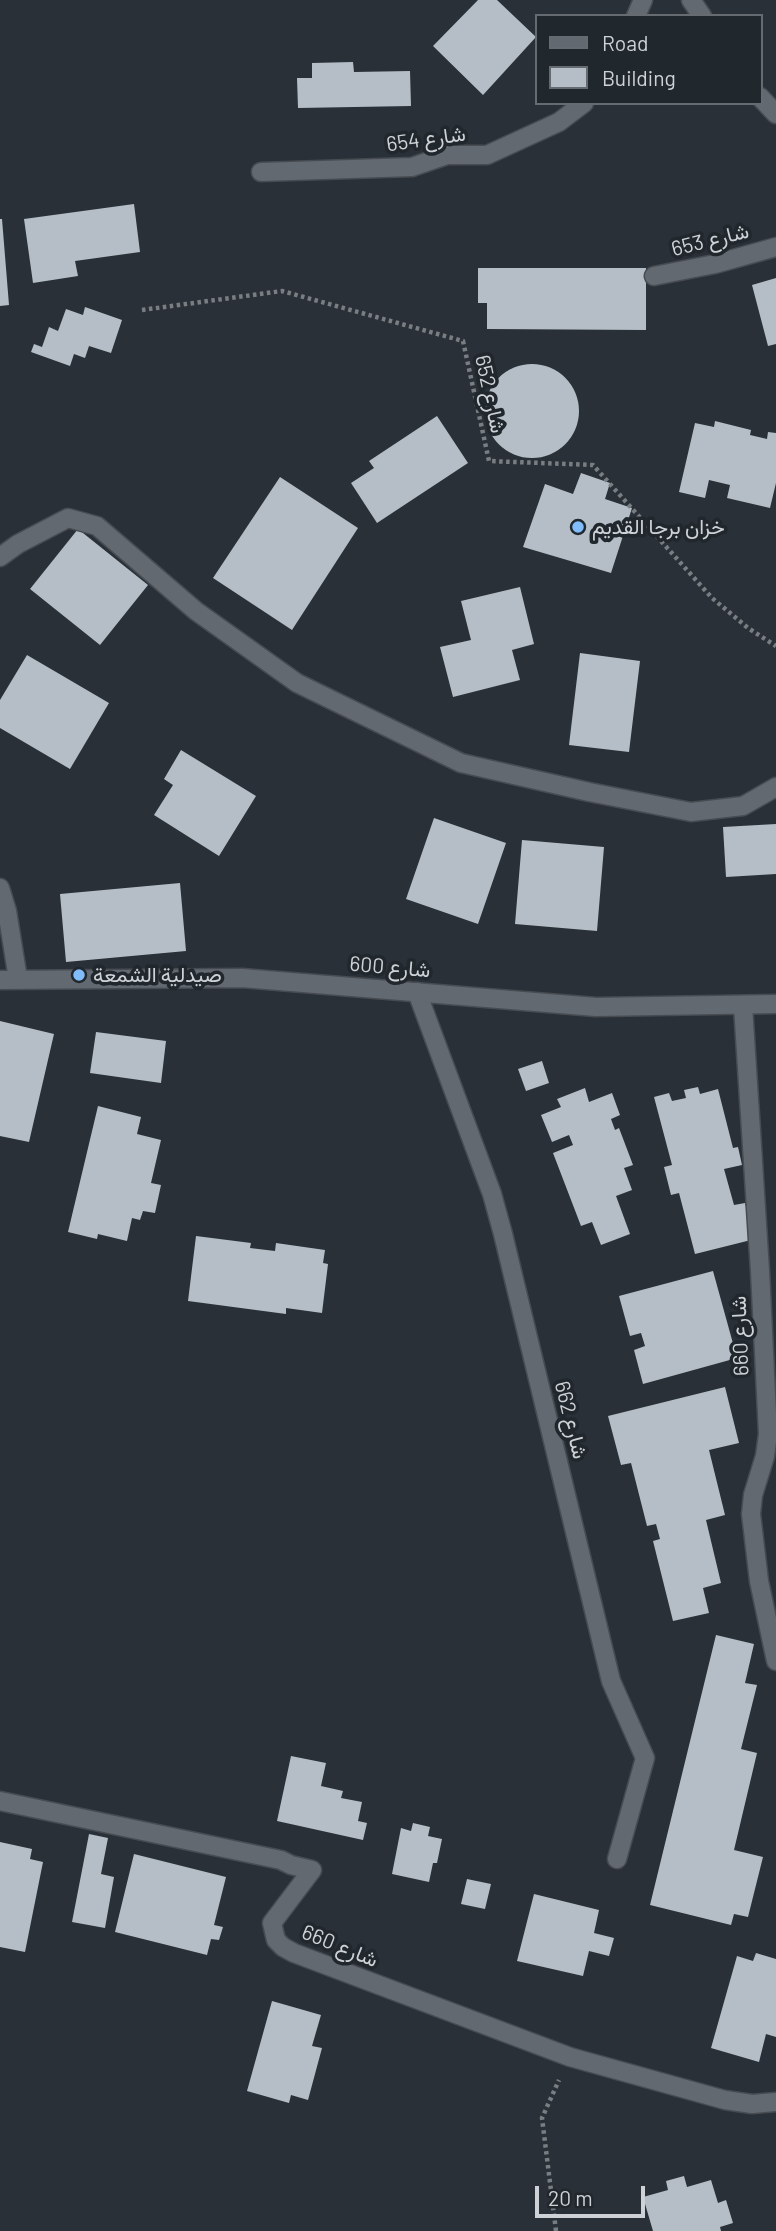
<!DOCTYPE html>
<meta charset="utf-8">
<style>
body{margin:0}
#map{position:relative;width:776px;height:2231px;overflow:hidden;background:#2a3037;font-family:Barlow,sans-serif}
canvas{display:block}
.legend{position:absolute;left:535px;top:14px;width:228px;height:91px;box-sizing:border-box;background:#20272d;border:2px solid #666b71;margin:0;padding:9px 12px;list-style:none;font-size:21px;color:#ced2d6}
.legend li{display:flex;align-items:center;gap:14px;height:35px}
.legend b{width:35px;border:2px solid #666b71}
.scale{position:absolute;left:535px;top:2186px;width:110px;height:32px;box-sizing:border-box;border:4px solid #ced2d6;border-top:0;padding-left:9px;font-size:21px;line-height:24px;white-space:nowrap;color:#ced2d6;-webkit-text-stroke:5px #20272d;paint-order:stroke}
</style>
<div id="map">
<canvas width="776" height="2231"></canvas>
<ul class="legend">
<li><b style="height:9px;background:#626971"></b>Road</li>
<li><b style="height:19px;background:#b5bec6"></b>Building</li>
</ul>
<div class="scale">20 m</div>
</div>
<script>
const ctx = document.querySelector('canvas').getContext('2d');
ctx.lineJoin = 'round';
function fillPath(path, color) { ctx.fillStyle = color; ctx.fill(path, 'evenodd'); }
const poly = rows => new Path2D(rows.map(r => 'M' + r).join(''));
function stroke(path, color, width, dash) { ctx.strokeStyle = color; ctx.lineWidth = width; ctx.lineCap = dash ? 'butt' : 'round'; ctx.setLineDash(dash || []); ctx.stroke(path); }
function label(font, color, halo, rows, align = 'center') {
  ctx.font = font + ' Barlow,Vazirmatn,sans-serif'; ctx.lineWidth = 7; ctx.setLineDash([]); ctx.textBaseline = 'middle'; ctx.strokeStyle = halo; ctx.fillStyle = color; for (const [text, x, y, turn = 0] of rows) {
    ctx.save(); ctx.translate(x, y); ctx.rotate((+turn || 0) * Math.PI / 180); ctx.textAlign = isNaN(turn) ? turn : align; if (halo) ctx.strokeText(text, 0, 0); ctx.fillText(text, 0, 0); ctx.restore();
  }
}
fillPath(poly([
 [478,0,497,0,536,37,483,95,433,46],
 [353,62,354,72,410,71,411,106,298,108,297,78,312,78,312,63],
 [134,204,140,252,75,261,78,276,33,283,24,219],
 [0,219,2,219,9,305,0,306],
 [478,268,646,268,646,330,487,329,487,303,478,303],
 [776,278,776,344,768,346,752,285],
 [85,307,122,320,111,353,89,346,85,358,74,354,70,366,31,352,34,344,42,347,49,327,58,331,66,309,83,315],
 '485 411a47 47 0 1 1 94 0a47 47 0 1 1-94 0Z',
 [437,416,468,463,377,523,351,483,374,468,369,461],
 [715,421,751,430,750,435,767,439,768,432,776,433,776,483,770,508,727,498,730,485,709,480,705,498,679,492,695,423,714,427],
 [581,473,610,483,605,499,632,508,611,573,523,547,545,484,573,494],
 [280,477,358,528,292,630,213,578],
 [78,529,148,585,100,645,30,589],
 [520,587,534,644,512,650,520,680,453,697,440,647,471,640,461,601],
 [580,653,640,661,629,752,569,745],
 [27,655,109,703,70,769,0,728,0,700],
 [181,750,256,796,219,856,154,815,173,785,164,779],
 [434,818,506,843,478,924,406,899],
 [776,824,776,874,726,877,723,827],
 [522,840,604,847,597,931,515,924],
 [180,883,186,951,66,962,60,894],
 [0,1021,54,1034,29,1142,0,1136],
 [96,1032,166,1041,161,1083,90,1073],
 [542,1061,549,1083,526,1091,518,1069],
 [698,1087,700,1094,718,1089,733,1148,738,1147,742,1165,724,1169,734,1205,745,1203,755,1239,695,1254,679,1193,671,1195,664,1167,672,1165,654,1097,669,1093,672,1101,686,1098,684,1090],
 [585,1088,589,1102,612,1093,620,1115,611,1119,615,1130,619,1128,633,1165,624,1168,632,1190,616,1196,630,1234,601,1245,592,1222,581,1226,553,1153,573,1145,569,1135,552,1142,541,1115,561,1107,557,1099],
 [98,1106,141,1117,137,1134,161,1140,151,1183,161,1185,155,1213,143,1211,140,1220,132,1218,127,1241,98,1234,97,1239,68,1232],
 [196,1236,251,1243,250,1248,275,1251,276,1243,325,1250,323,1263,328,1264,322,1313,286,1308,286,1314,188,1301],
 [713,1271,737,1358,643,1384,634,1350,645,1346,641,1333,630,1336,619,1296],
 [725,1387,739,1443,709,1450,725,1515,706,1520,721,1583,703,1588,709,1613,673,1621,653,1541,660,1539,656,1524,647,1526,631,1463,621,1465,608,1416],
 [716,1635,754,1644,745,1683,757,1685,741,1749,757,1753,734,1850,763,1857,748,1917,734,1914,731,1925,650,1905],
 [291,1756,326,1763,321,1786,343,1791,341,1798,362,1802,358,1821,367,1823,363,1840,277,1821],
 [413,1823,430,1827,428,1836,442,1839,437,1863,433,1863,429,1882,392,1874,401,1828,411,1831],
 [89,1834,108,1838,101,1874,114,1877,105,1928,72,1922],
 [0,1842,32,1849,30,1859,43,1862,25,1952,0,1947],
 [134,1854,226,1877,214,1925,223,1927,219,1940,211,1939,207,1955,115,1932],
 [467,1879,491,1884,485,1909,461,1904],
 [534,1894,599,1910,594,1933,614,1938,609,1956,589,1951,583,1976,517,1961],
 [756,1953,776,1959,776,2037,766,2034,759,2062,711,2048,737,1956,753,1961],
 [272,2001,321,2015,312,2046,322,2048,308,2100,291,2095,289,2103,247,2091],
 [684,2176,687,2187,711,2180,718,2203,726,2200,733,2223,720,2227,721,2231,653,2231,643,2197,668,2190,666,2181]
]), '#b5bec6');
const street = poly([
 [691,0,702,16],
 [636,16,643,0],
 [760,97,776,114],
 [261,172,412,167,447,155,487,155,559,122,584,103],
 [654,276,715,264,776,247],
 [0,557,18,544,68,518,97,526,196,611,297,683,461,763,589,792,691,812,743,806,776,787],
 [0,888,7,911,18,979],
 [417,992,492,1194,503,1234,611,1681,645,1758,617,1859],
 [743,1006,760,1271,768,1434,765,1456,753,1495,751,1514,759,1581,776,1661],
 [0,1801,281,1860,291,1865,312,1870,272,1923,276,1940,283,1947,294,1953,570,2057,725,2100,752,2104,776,2102]
]);
const secondary = poly([
 [0,980,242,978,596,1007,776,1004]
]);
stroke(street, '#474c52', 21);
stroke(secondary, '#474c52', 21);
stroke(poly([
 [142,310,282,291,463,341,489,461,593,465,712,598,748,628,776,646],
 [556,2231,542,2118,559,2080]
]), '#797e83', 4.5, [3.5, 3.5]);
stroke(street, '#626971', 18);
stroke(secondary, '#626971', 18);
for (const [x, y, r, color] of [
 [578,527,7,"#80bdfa"],
 [79,975,7,"#80bdfa"]
]) { const dot = new Path2D(); dot.arc(x, y, r, 0, 2 * Math.PI); ctx.fillStyle = color; ctx.fill(dot); stroke(dot, '#20272d', 2.5); }
label('21px', '#ced2d6', '#20272d', [
 ["شارع 654",426,139,-8],
 ["شارع 653",710,240,-14],
 ["شارع 652",490,394,78],
 ["شارع 600",390,967,5],
 ["شارع 660",740,1336,-92],
 ["شارع 662",571,1420,76],
 ["شارع 660",340,1946,22]
]);
label('21px', '#ced2d6', '#20272d', [
 ["خزان برجا القديم",592,527],
 ["صيدلية الشمعة",93,975]
], 'left');
</script>
